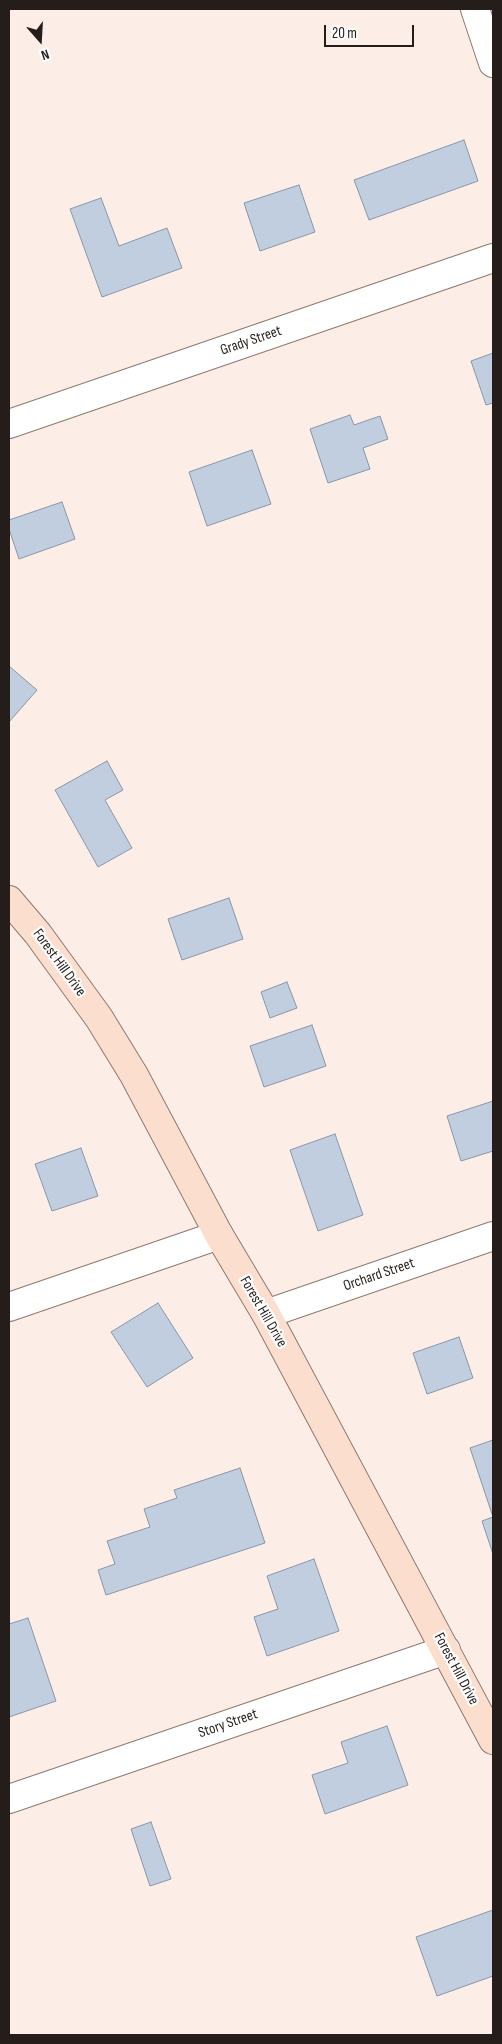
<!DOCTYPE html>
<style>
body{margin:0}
#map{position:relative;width:502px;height:2044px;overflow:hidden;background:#fceee7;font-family:"Sofia Sans Condensed",sans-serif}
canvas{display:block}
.frame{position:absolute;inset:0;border:10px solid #251d19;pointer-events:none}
.north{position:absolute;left:15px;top:15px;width:50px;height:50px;-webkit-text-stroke:4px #fefefe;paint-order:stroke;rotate:161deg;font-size:14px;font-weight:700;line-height:20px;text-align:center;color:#251d19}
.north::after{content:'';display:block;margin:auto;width:18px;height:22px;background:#251d19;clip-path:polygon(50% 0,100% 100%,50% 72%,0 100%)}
.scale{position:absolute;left:324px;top:25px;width:90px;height:22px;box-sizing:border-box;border:2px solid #251d19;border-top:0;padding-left:6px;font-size:15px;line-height:18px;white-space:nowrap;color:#251d19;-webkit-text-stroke:4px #fefefe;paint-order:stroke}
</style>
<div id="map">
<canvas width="502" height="2044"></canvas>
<div class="frame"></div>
<div class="north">N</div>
<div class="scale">20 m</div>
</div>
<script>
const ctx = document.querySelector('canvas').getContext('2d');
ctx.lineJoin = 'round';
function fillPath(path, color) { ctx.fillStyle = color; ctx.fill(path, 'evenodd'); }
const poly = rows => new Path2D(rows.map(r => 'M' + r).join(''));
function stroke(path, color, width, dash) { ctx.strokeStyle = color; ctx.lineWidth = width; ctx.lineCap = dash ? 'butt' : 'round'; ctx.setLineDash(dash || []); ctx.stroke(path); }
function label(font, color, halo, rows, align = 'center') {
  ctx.font = font + ' "Sofia Sans Condensed",sans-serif'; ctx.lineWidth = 4.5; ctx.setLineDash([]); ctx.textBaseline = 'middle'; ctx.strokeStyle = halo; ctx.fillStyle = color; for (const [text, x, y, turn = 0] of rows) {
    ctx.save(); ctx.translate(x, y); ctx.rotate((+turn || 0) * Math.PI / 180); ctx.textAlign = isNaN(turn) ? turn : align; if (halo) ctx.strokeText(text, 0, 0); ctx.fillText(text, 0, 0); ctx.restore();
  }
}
const building = poly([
 [464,140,478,181,369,220,354,180,464,140],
 [299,185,315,232,260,251,244,203,299,185],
 [101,198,119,246,167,228,182,268,102,297,70,209,101,198],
 [493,353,493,403,486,405,471,361,493,353],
 [350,415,354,425,380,416,388,439,363,448,370,469,328,483,310,429,350,415],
 [252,450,271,504,207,526,189,472,252,450],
 [62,502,75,539,19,559,9,529,9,520,62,502],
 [9,666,37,690,9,722,9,666],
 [107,761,123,790,105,800,132,848,98,867,55,790,107,761],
 [229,898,243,939,182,960,168,919,229,898],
 [287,982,297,1008,270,1018,261,992,287,982],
 [312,1025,326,1066,264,1087,250,1046,312,1025],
 [493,1101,493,1151,461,1161,447,1116,493,1101],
 [335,1134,363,1215,318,1231,290,1150,335,1134],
 [81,1148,98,1196,52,1211,35,1164,81,1148],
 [158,1303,193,1358,147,1387,111,1332,158,1303],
 [459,1337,473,1378,427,1394,413,1353,459,1337],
 [493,1440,493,1554,482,1521,493,1517,470,1448,493,1440],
 [240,1468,265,1543,106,1595,98,1570,115,1564,107,1541,150,1527,144,1509,177,1498,174,1490,240,1468],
 [314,1559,339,1631,267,1656,254,1617,278,1609,267,1576,314,1559],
 [28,1618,56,1701,9,1717,9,1624,28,1618],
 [387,1726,408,1785,325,1814,312,1775,348,1763,341,1742,387,1726],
 [151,1822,171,1879,150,1886,131,1829,151,1822],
 [493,1910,493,1976,437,1996,416,1937,493,1910]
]);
fillPath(building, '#c0cee0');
stroke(building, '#8996a7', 1);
const street = poly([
 [475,9,493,63],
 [9,424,493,258],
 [9,1307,219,1235],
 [266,1314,493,1236],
 [9,1799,446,1650]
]);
const secondary = poly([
 [9,900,38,934,99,1018,134,1075,219,1235,266,1314,493,1740]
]);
stroke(street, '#8d796e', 30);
stroke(secondary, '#8d796e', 30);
stroke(street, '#fff', 28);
stroke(secondary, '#fbdece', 28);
label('15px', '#251d19', '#fefefe', [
 ["Grady Street",251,341,-19],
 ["Forest Hill Drive",59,963,54],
 ["Orchard Street",379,1275,-19],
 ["Forest Hill Drive",263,1312,60],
 ["Forest Hill Drive",456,1669,62],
 ["Story Street",228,1724,-19]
]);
</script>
